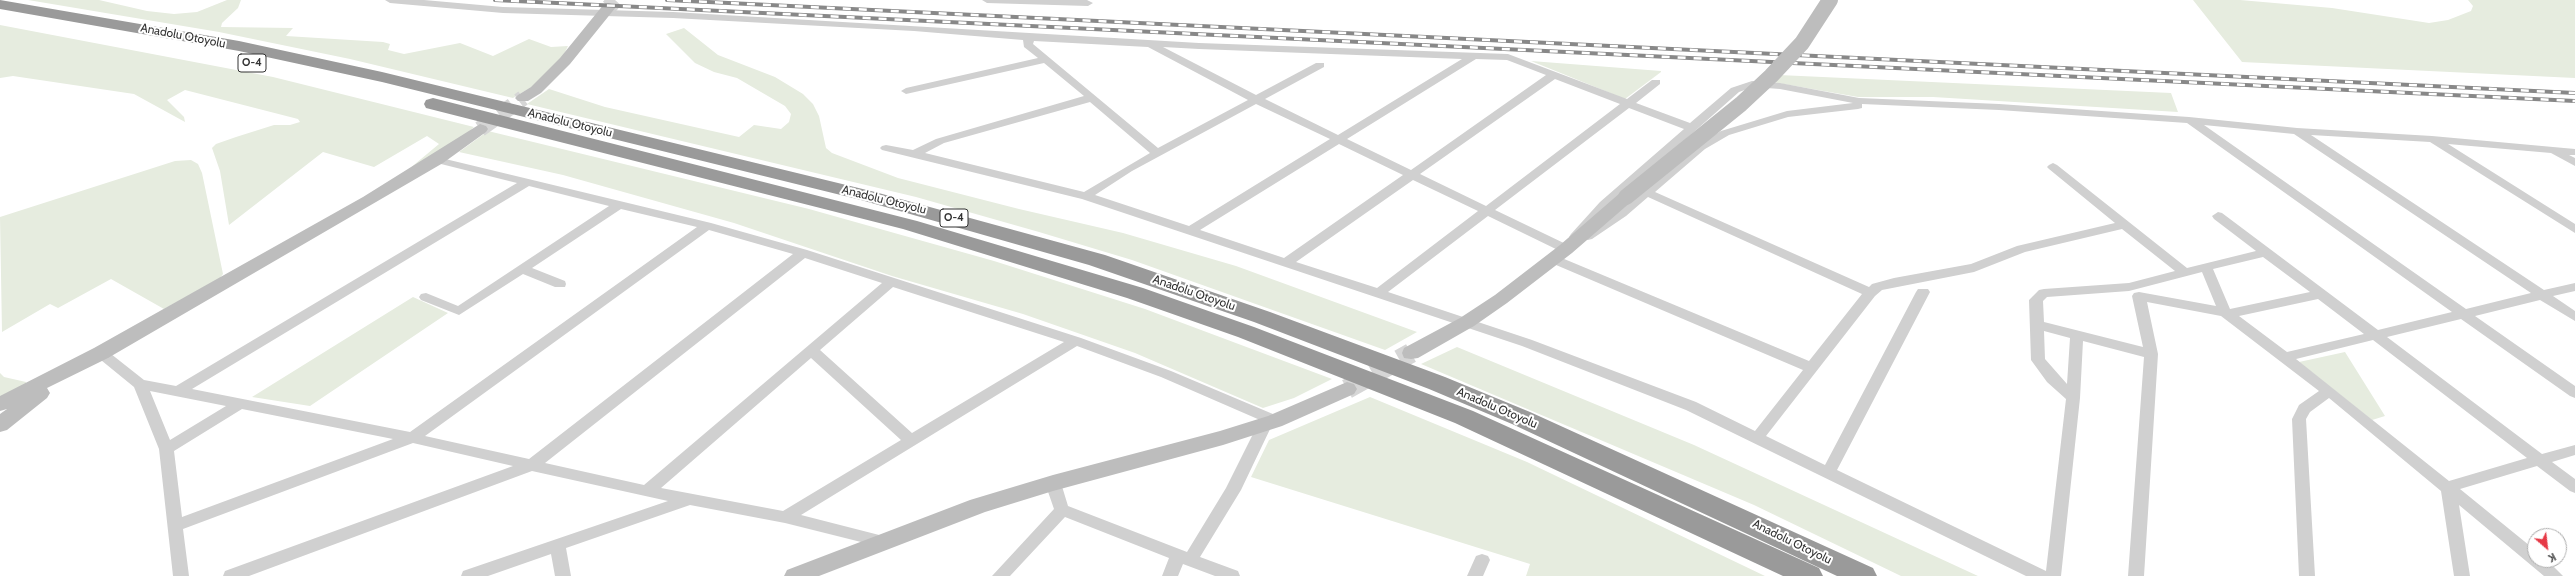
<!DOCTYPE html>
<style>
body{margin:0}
#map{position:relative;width:2575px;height:576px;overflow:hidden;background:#fff;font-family:Cabin,sans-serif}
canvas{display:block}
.north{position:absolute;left:2527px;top:528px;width:40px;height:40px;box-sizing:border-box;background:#fff;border:1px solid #adadad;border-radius:50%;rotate:152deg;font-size:11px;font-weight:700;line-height:16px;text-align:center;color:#333}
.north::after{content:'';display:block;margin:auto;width:14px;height:18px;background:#e63946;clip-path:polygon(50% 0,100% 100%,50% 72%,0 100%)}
</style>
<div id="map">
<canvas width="2575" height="576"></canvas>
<div class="north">K</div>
</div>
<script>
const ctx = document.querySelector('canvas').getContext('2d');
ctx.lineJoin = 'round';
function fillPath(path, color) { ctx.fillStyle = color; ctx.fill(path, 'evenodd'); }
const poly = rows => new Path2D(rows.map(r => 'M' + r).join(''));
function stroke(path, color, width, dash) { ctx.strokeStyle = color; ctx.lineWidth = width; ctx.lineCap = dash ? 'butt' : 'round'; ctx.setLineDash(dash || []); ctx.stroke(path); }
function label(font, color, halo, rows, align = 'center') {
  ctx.font = font + ' Cabin,sans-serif'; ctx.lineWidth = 4; ctx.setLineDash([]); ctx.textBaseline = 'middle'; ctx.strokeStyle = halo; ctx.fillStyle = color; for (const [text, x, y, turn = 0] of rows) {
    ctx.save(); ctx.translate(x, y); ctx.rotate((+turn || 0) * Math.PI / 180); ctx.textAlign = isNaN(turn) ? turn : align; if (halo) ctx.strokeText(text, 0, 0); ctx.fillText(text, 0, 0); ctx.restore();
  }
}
fillPath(poly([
 [28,0,99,0,147,11,174,14,197,12,227,0,241,0,238,8,222,23,221,27,293,28,286,36,383,42,390,44,388,50,404,54,460,43,493,56,529,39,551,47,568,46,563,56,533,86,513,98,350,59,219,32],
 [2193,0,2240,0,2332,8,2429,23,2448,20,2471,11,2473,6,2468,0,2575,0,2575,78,2242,62],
 [0,25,273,77,474,127,454,145,397,179,439,144,427,136,374,167,323,152,229,225,220,171,212,148,216,144,236,137,274,125,290,125,300,122,298,119,185,90,167,100,184,117,185,122,134,94,13,76,0,78],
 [684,28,718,55,775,77,803,94,813,104,819,116,826,148,832,153,898,178,1019,209,1123,233,1236,266,1417,332,1385,350,1132,260,1039,232,916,197,527,104,549,89,605,107,739,137,754,125,781,129,789,122,791,114,785,106,737,78,714,72,695,63,666,34],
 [1531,61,1661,71,1661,72,1625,99],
 [1779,75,2171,93,2178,112,1933,97,1858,97,1772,82],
 [488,131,809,209,994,261,1145,309,1332,379,1294,398,1263,408,1135,353,1023,314,892,276,734,223,563,175,459,152],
 [191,160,198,164,202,173,223,274,220,278,164,309,111,279,58,308,50,304,2,332,0,217,175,161],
 [413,297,448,313,310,406,252,397],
 [1457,347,1694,445,1978,576,1901,576,1754,505,1421,364],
 [2345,352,2385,416,2372,420,2299,362],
 [0,373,4,377,26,382,26,385,0,397],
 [1370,397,1527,462,1765,576,1526,576,1530,564,1251,477,1269,440]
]), '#e6ecdf');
stroke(poly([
 [609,7,615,0],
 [480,129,523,98]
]), '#d6d6d6', 16, [16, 8]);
stroke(poly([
 [1347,389,1411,353]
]), '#d6d6d6', 20, [20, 10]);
fillPath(poly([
 [385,0,424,0,503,7,673,12,1199,43,1508,54,1627,99,1652,80,1660,80,1660,84,1636,103,1690,123,1731,88,1752,81,1780,83,1859,98,1999,104,2189,117,2297,128,2432,136,2575,149,2575,155,2569,155,2575,158,2575,166,2551,153,2448,144,2575,224,2575,233,2430,142,2311,135,2544,290,2575,283,2575,291,2553,296,2575,311,2575,321,2540,300,2475,316,2575,386,2575,398,2570,396,2461,319,2387,337,2542,454,2575,445,2575,455,2552,462,2575,479,2575,493,2570,491,2537,466,2460,489,2535,550,2535,560,2547,560,2563,576,2544,576,2459,505,2470,576,2454,576,2441,491,2329,398,2310,412,2306,419,2315,576,2299,576,2292,419,2299,405,2319,391,2221,316,2147,302,2158,354,2144,576,2128,576,2144,357,2083,341,2080,398,2061,576,2026,576,1686,410,1522,346,1082,199,882,150,880,148,882,146,886,145,913,150,936,139,1084,96,1044,63,906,94,901,91,906,88,1038,58,1024,47,1023,40,914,31,673,18,503,13,390,3,385,0],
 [1034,41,1148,47,1248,100,1158,148,1033,44,1034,41],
 [1163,47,1199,49,1462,59,1338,135,1265,99,1324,67,1324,63,1316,63,1256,95,1163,47],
 [1476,59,1507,60,1546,75,1411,170,1347,139,1476,59],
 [1555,79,1620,104,1486,206,1420,174,1555,79],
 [1753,87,1780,89,1853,103,1787,111,1721,131,1697,145,1618,210,1588,231,1608,208,1739,92,1753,87],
 [1090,102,1150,153,1084,192,925,153,944,143,1090,102],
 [1256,104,1330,139,1189,226,1095,195,1132,171,1256,104],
 [1862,104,1999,110,2187,123,2452,312,2378,330,2222,213,2218,212,2212,216,2214,219,2256,251,2187,268,2057,165,2053,163,2049,165,2047,167,2049,169,2115,223,2017,246,1971,264,1894,278,1872,284,1869,287,1655,192,1705,149,1729,135,1788,117,1858,109,1862,108,1862,104],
 [1629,108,1684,129,1600,202,1571,234,1569,237,1571,240,1579,240,1582,237,1588,240,1592,239,1626,216,1648,197,1862,294,1809,361,1557,256,1549,256,1547,259,1549,262,1803,370,1755,431,1696,402,1532,340,1388,292,1488,216,1562,252,1570,252,1572,249,1570,246,1495,210,1629,108],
 [2204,125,2294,134,2531,293,2466,309,2204,125],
 [1339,144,1403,175,1284,258,1200,230,1339,144],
 [1413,180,1478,211,1377,288,1296,262,1413,180],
 [2122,229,2175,271,2129,283,2044,289,2039,290,2029,300,2031,360,2047,382,2066,399,2046,571,1837,470,1930,292,1928,289,1918,289,1916,292,1825,465,1766,436,1875,296,1882,290,1974,272,2025,252,2122,229],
 [2263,257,2310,292,2230,309,2213,269,2263,257],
 [2202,272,2216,306,2139,292,2134,293,2132,296,2143,347,2044,322,2043,301,2047,297,2129,291,2202,272],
 [2318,299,2364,334,2287,352,2239,316,2318,299],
 [2044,331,2070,338,2067,384,2045,359,2044,331],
 [2373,340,2527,458,2449,481,2296,359,2373,340],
 [982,0,1087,0,1093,3,1088,6,987,3,982,0],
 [437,157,711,223,807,250,1081,338,1171,371,1280,417,1282,421,1280,425,1272,425,1241,490,1200,557,1238,571,1240,576,1215,576,1183,564,1178,576,1162,576,1169,558,1065,517,1010,576,992,576,1054,509,1045,483,1048,479,1053,477,1058,479,1061,483,1068,506,1187,552,1226,488,1260,420,1161,377,1077,346,801,515,887,537,889,541,887,545,881,547,785,523,690,505,566,548,571,576,555,576,551,554,488,576,461,576,463,571,668,501,532,471,249,576,223,576,225,571,513,466,413,443,183,529,189,576,173,576,159,449,134,387,96,356,94,353,96,350,106,350,144,380,176,386,517,183,433,162,431,160,433,158,437,157],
 [529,186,609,206,458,306,426,293,421,294,419,297,421,300,459,315,523,274,555,287,565,287,566,284,565,281,532,268,621,209,697,227,410,432,192,389,529,186],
 [709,230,793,254,529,459,425,436,709,230],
 [805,258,882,283,644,485,545,463,805,258],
 [893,287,1064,342,912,433,820,350,893,287],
 [811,358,901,440,783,511,661,488,811,358],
 [150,391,226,406,170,440,150,391],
 [242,409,393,439,182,517,174,451,242,409],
 [1482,554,1488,556,1490,560,1483,576,1467,576,1476,556,1482,554]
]), '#d0d0d0');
fillPath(poly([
 [609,3,616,7,570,64,541,93,528,101,518,101,515,98,518,95,531,87,560,58,604,4,609,3],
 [480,124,486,126,488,129,486,132,443,163,108,358,47,388,50,393,47,398,7,430,0,432,0,414,7,409,0,411,0,396,94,348,363,197,480,124],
 [1626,192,1634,197,1632,201,1572,253,1507,303,1474,326,1418,358,1411,359,1404,358,1402,353,1404,348,1460,318,1495,295,1560,245,1620,193,1626,192],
 [1347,382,1354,384,1357,389,1354,394,1282,426,1223,445,1053,491,985,512,819,576,784,576,787,570,970,500,1053,475,1220,431,1268,416,1347,382]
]), '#bdbdbd');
fillPath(poly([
 [0,0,239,41,382,72,875,192,1105,255,1270,312,1445,377,1530,412,1873,568,1877,576,1837,576,1512,424,1429,389,1254,322,1089,265,861,200,382,82,239,51,0,9,0,0],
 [433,98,917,221,1143,288,1254,327,1473,411,1819,568,1823,576,1783,576,1455,423,1238,337,1127,298,903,229,426,108,424,104,426,100,433,98]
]), '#9a9a9a');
const rail = poly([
 [495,0,2575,101],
 [667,0,2575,93]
]);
stroke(rail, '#888', 4);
stroke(rail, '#fff', 2.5, [8]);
stroke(poly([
 [1626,197,1741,104,1771,76,1802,43,1830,0]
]), '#bdbdbd', 16);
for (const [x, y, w] of [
 [252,63,28],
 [954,218,28]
]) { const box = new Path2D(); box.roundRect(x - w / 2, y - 9, w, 18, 3); ctx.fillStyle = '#fff'; ctx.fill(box); stroke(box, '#333', 1); }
label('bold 11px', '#333', null, [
 ["O-4",252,63],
 ["O-4",954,218]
]);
label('12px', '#333', '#fff', [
 ["Anadolu Otoyolu",183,36,11],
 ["Anadolu Otoyolu",570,123,14],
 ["Anadolu Otoyolu",884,200,14],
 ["Anadolu Otoyolu",1194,293,19],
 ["Anadolu Otoyolu",1497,408,23],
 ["Anadolu Otoyolu",1792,542,26]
]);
</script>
